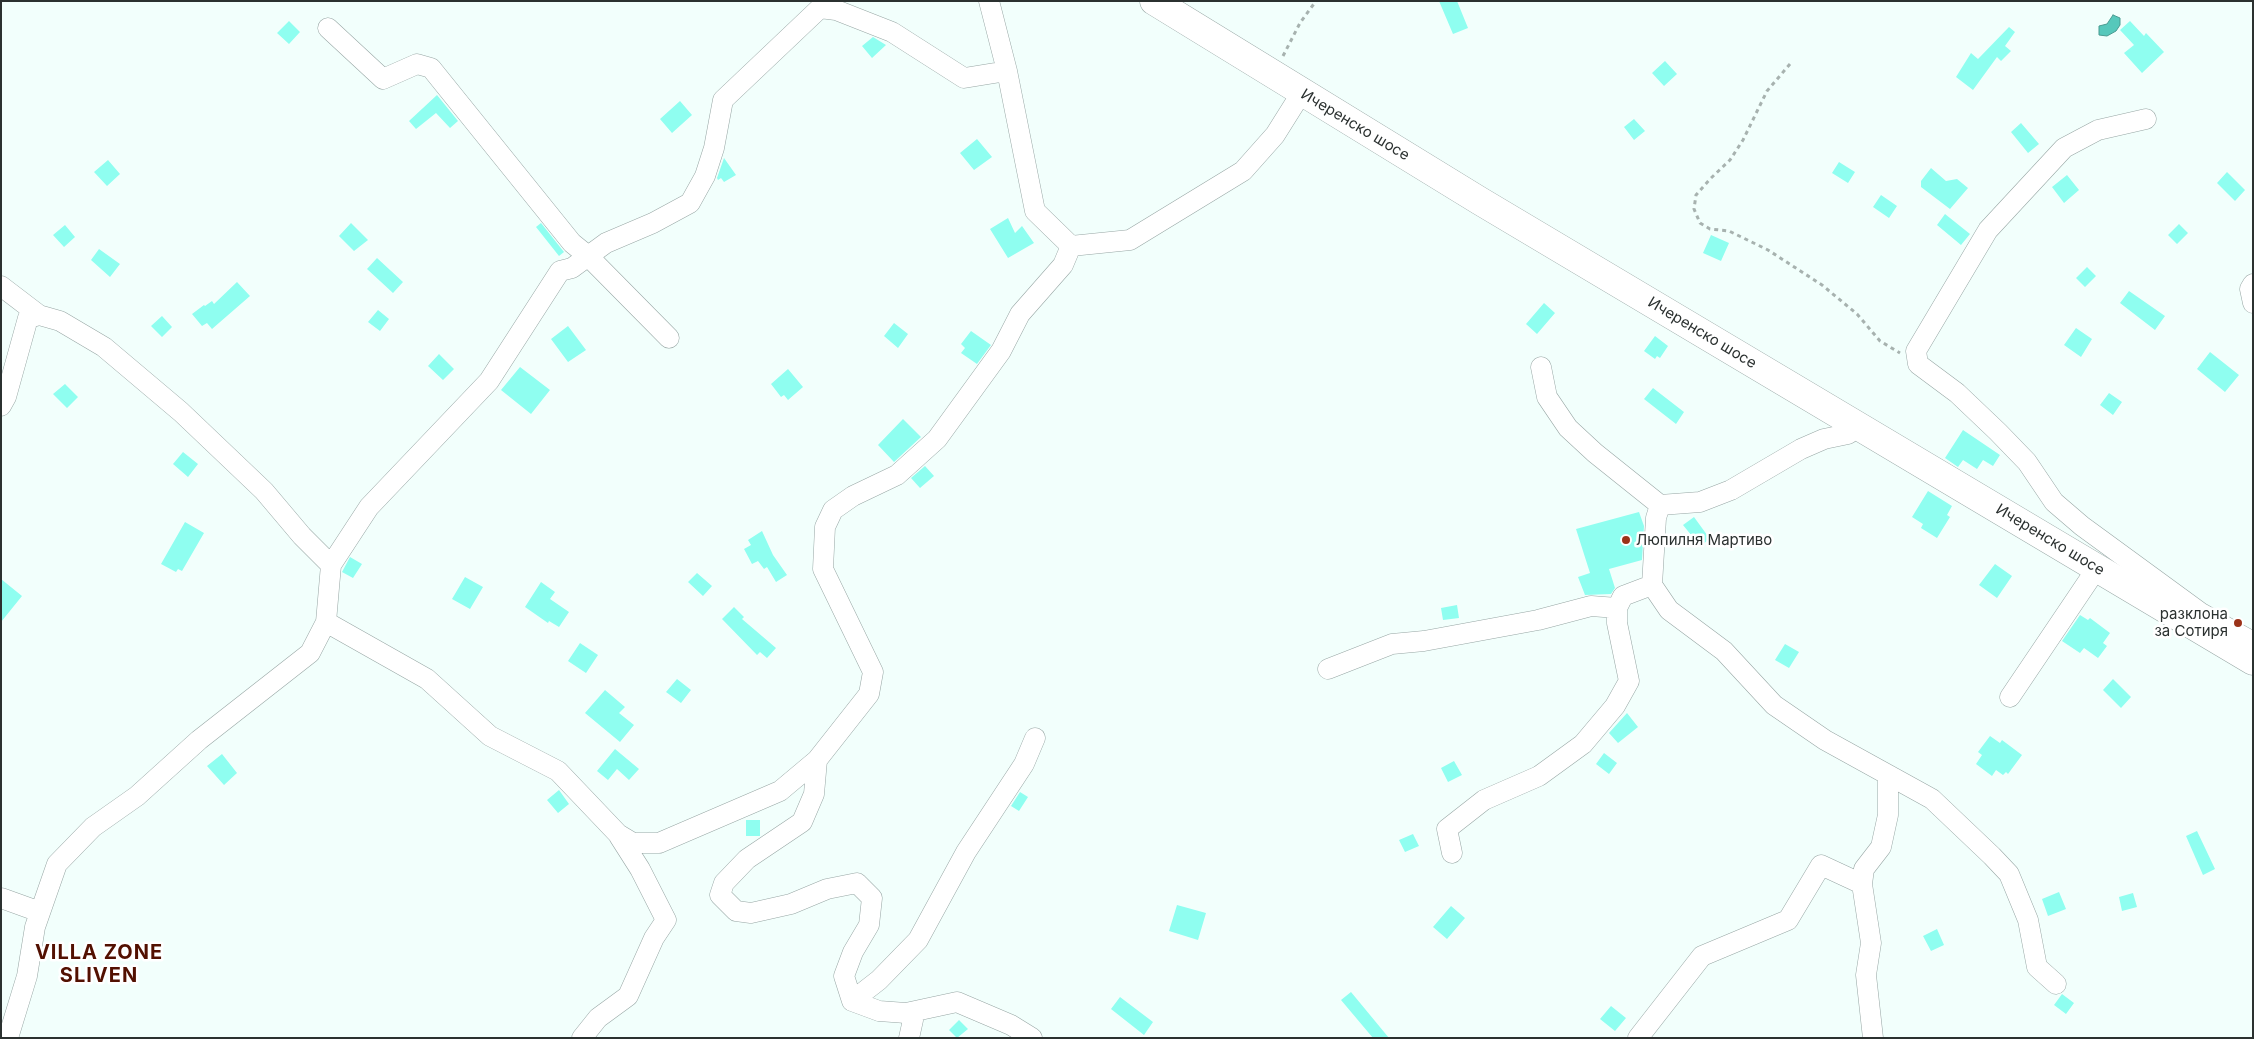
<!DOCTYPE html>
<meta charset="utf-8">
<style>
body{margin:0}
#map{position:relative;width:2254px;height:1039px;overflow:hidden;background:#f2fffc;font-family:Inter,sans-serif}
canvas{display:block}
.frame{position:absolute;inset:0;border:2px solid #2b3130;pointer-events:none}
</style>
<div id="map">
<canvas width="2254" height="1039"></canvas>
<div class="frame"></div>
</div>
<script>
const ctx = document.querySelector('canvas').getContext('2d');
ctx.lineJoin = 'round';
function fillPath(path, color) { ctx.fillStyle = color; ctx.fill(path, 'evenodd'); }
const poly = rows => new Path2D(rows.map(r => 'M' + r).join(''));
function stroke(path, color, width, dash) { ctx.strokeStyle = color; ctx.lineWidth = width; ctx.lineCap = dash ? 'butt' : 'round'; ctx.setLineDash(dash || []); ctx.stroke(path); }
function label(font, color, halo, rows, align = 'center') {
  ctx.font = font + ' Inter,sans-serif'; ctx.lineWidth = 5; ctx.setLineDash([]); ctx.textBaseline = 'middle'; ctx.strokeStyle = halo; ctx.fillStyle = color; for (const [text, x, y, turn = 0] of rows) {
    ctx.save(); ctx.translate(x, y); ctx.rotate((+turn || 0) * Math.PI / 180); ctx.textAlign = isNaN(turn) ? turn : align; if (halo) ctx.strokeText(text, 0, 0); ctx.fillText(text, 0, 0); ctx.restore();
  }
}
const water = poly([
 [2113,15,2120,18,2120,25,2116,31,2107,36,2099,35,2099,26,2107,24,2113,15]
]);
fillPath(water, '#56c8bb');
stroke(water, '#499b91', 1);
fillPath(poly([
 [1439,1,1457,1,1468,28,1453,34],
 [289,21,300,32,289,44,277,33],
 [2130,21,2144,36,2146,33,2164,52,2142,73,2124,53,2134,45,2120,30],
 [2009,27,2015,32,2005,46,2011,51,2001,61,1997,57,1973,90,1956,77,1971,53,1978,59],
 [873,37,886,45,872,58,862,46],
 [1665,61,1677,74,1664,86,1652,73],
 [437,95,458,121,450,128,436,113,416,129,409,121],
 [680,101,692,115,672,133,660,119],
 [1634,119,1645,131,1634,140,1624,127],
 [2021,123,2039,144,2028,153,2011,132],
 [977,139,992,157,974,170,960,153],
 [724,158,736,175,724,182,721,178,718,180,717,178],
 [108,160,120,174,107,186,94,172],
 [1839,162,1855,172,1848,183,1832,173],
 [1931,168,1946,181,1957,179,1968,188,1950,209,1921,187,1921,181],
 [2227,172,2245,190,2235,201,2217,183],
 [2067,175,2079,190,2064,203,2052,187],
 [1881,195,1897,206,1889,218,1873,207],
 [1945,214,1970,234,1961,245,1937,225],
 [1008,218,1015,233,1022,226,1034,243,1008,258,990,229],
 [351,223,368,240,354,251,339,236],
 [541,223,564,252,559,256,536,227],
 [2179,224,2188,233,2177,244,2168,235],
 [65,225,75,237,64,247,53,235],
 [1711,235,1729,243,1721,261,1703,253],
 [99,249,120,264,110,277,91,260],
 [377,258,403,282,393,293,367,269],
 [2087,267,2096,276,2085,287,2076,278],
 [237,282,250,296,212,329,207,323,202,326,192,314,204,305,205,306,212,301,214,304],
 [2129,291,2165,316,2155,330,2120,303],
 [1544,303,1555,313,1537,334,1526,324],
 [378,310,389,319,380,331,368,322],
 [162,316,172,327,162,337,151,326],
 [894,323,908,334,898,348,884,336],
 [568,326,586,350,568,362,551,339],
 [2076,328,2092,339,2081,357,2064,345],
 [971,331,991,345,977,364,961,353,965,348,961,344],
 [1655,336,1668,346,1660,358,1657,356,1655,359,1644,351],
 [2210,352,2239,375,2225,392,2197,369],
 [439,354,454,369,443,380,428,366],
 [520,367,550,390,531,414,501,390],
 [788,369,803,387,788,400,784,395,781,397,771,384],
 [65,384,78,397,67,408,53,394],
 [1653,388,1684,412,1676,424,1644,399],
 [2109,393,2122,402,2113,415,2100,405],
 [903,419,921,437,894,462,878,445],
 [1963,430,2000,455,1993,466,1983,460,1977,469,1963,460,1958,467,1945,458],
 [183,452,198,464,188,477,173,464],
 [925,466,934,476,920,488,911,478],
 [1928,491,1952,506,1947,515,1950,517,1937,538,1921,528,1923,524,1912,517],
 [1639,512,1644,526,1642,560,1609,569,1615,588,1611,594,1585,595,1578,577,1590,573,1576,529],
 [1694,517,1710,539,1700,546,1683,525],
 [185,522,204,533,182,571,178,569,176,572,161,564],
 [762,531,773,555,787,575,776,582,767,567,764,569,758,561,752,564,744,549,751,545,748,540],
 [350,557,362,564,353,578,342,572],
 [1995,564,2012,576,1997,598,1979,585],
 [697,573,712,586,703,596,688,582],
 [465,577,483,587,470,609,452,599],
 [1,579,22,596,1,622],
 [541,582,555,592,550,599,569,612,559,627,549,621,548,623,525,607],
 [1457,605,1459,618,1443,620,1441,608],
 [734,607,744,617,742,619,776,648,767,658,760,652,757,655,722,619],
 [2080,615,2088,620,2090,618,2110,633,2103,643,2107,646,2098,658,2084,648,2080,653,2062,641],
 [580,643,598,655,586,673,568,661],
 [1785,644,1799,652,1789,668,1775,660],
 [677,679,691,690,681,703,666,692],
 [2113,679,2131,697,2121,708,2103,690],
 [605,690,625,707,619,713,634,725,620,742,585,713],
 [1627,713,1638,727,1618,743,1609,733],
 [1990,736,2000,743,2002,740,2022,755,2008,774,2006,772,2003,775,1996,770,1992,776,1976,764,1982,755,1978,752],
 [615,749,639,769,629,780,617,769,608,780,597,771],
 [1604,753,1617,763,1609,774,1596,764],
 [222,754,237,773,224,785,207,766],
 [1454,761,1462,775,1448,782,1441,768],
 [559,790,569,804,558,813,547,800],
 [1020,792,1028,797,1019,811,1011,806],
 [746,820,760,820,760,836,746,836],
 [2197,831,2215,869,2203,875,2186,836],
 [1413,834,1419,846,1405,852,1399,840],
 [2059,892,2066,909,2048,916,2042,899],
 [2133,893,2137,907,2122,911,2119,897],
 [1177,905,1206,913,1198,940,1169,931],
 [1451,906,1465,918,1447,939,1433,927],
 [1937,929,1944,945,1931,951,1923,936],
 [1351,992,1389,1038,1373,1038,1341,1000],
 [2062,994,2074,1003,2066,1014,2054,1005],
 [1120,997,1153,1022,1144,1035,1111,1009],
 [1611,1006,1626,1018,1615,1031,1600,1019],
 [959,1020,968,1029,957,1038,949,1030]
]), '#8ffef0');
const street = poly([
 [989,1,1007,71,1035,211,1071,246,1130,240,1243,171,1275,135,1302,92],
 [328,28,383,79,417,64,431,68,572,243,588,256,669,338],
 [2146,119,2098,130,2064,148,1988,230,1916,351,1918,364,1957,393,1998,432,2027,462,2054,502,2082,526,2201,613,2253,642],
 [2253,284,2250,289,2253,303],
 [1,286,39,315,60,321,104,347,181,412,264,491,302,536,331,565,369,507,489,381,560,271,572,268,606,243,653,223,690,203,705,176,714,148,723,100,820,8,836,10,892,32,964,78,1007,71],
 [1541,367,1547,397,1568,428,1595,453,1660,505,1700,502,1731,490,1801,449,1824,439,1848,434,1859,426],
 [1,406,6,397,28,318,39,315],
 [1660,505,1656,518,1652,585,1669,610,1724,651,1774,705,1825,740,1932,799,1992,856,2009,874,2028,920,2037,967,2056,984],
 [326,622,427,679,490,736,558,771,618,834,633,843,659,843,780,791,817,760,869,694,873,672,823,569,825,527,833,510,853,496,897,475,937,439,1001,351,1020,314,1063,265,1071,246],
 [1328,669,1392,644,1424,641,1538,620,1591,606,1617,608],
 [2010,697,2097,568],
 [817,760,814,794,802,822,747,859,724,883,720,895,736,911,751,913,791,904,827,889,857,883,872,898,869,925,853,952,844,976,852,1001,879,1011,906,1013,913,1020,909,1038],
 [1452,853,1447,829,1484,800,1539,776,1583,744,1615,706,1629,681,1617,623,1617,608,1623,596,1652,585],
 [1,898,40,912],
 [852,1001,879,980,918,940,966,852,1024,764,1035,738],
 [906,1013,957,1002,1011,1025,1032,1038],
 [8,1038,27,976,35,927,57,864,93,827,137,796,199,740,310,653,326,622,331,565],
 [582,1038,598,1018,628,996,654,938,666,920,640,869,619,836],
 [1638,1038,1702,956,1788,920,1821,865,1862,884],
 [1873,1038,1866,975,1871,943,1862,884,1864,869,1881,847,1888,815,1888,775]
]);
const secondary = poly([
 [1154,1,1480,201,2253,661]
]);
stroke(street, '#97a6a4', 21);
stroke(secondary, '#97a6a4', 29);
stroke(poly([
 [1283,56,1300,23,1316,1],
 [1790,64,1767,91,1743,140,1730,160,1710,179,1696,195,1694,209,1700,223,1710,229,1729,231,1768,250,1822,285,1857,314,1880,341,1900,353]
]), '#a7b2af', 3, [4, 4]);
stroke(street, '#fff', 20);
stroke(secondary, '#fff', 28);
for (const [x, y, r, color] of [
 [1626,540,5,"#9b3319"],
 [2238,623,5,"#9b3319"]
]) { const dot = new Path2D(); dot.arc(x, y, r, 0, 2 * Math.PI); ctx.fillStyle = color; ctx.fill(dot); stroke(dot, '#fff', 2); }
label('15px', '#2b3130', '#fff', [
 ["Ичеренско шосе",1355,125,31],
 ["Ичеренско шосе",1702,333,31],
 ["Ичеренско шосе",2050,540,31]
]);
label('15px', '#2b3130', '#fff', [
 ["Люпилня Мартиво",1636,540],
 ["разклона",2228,614,"right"],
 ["за Сотиря",2228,631,"right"]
], 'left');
ctx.letterSpacing = '1px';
label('bold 20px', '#521001', '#fff', [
 ["VILLA ZONE",99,953],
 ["SLIVEN",99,976]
]);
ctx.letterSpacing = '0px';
</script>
